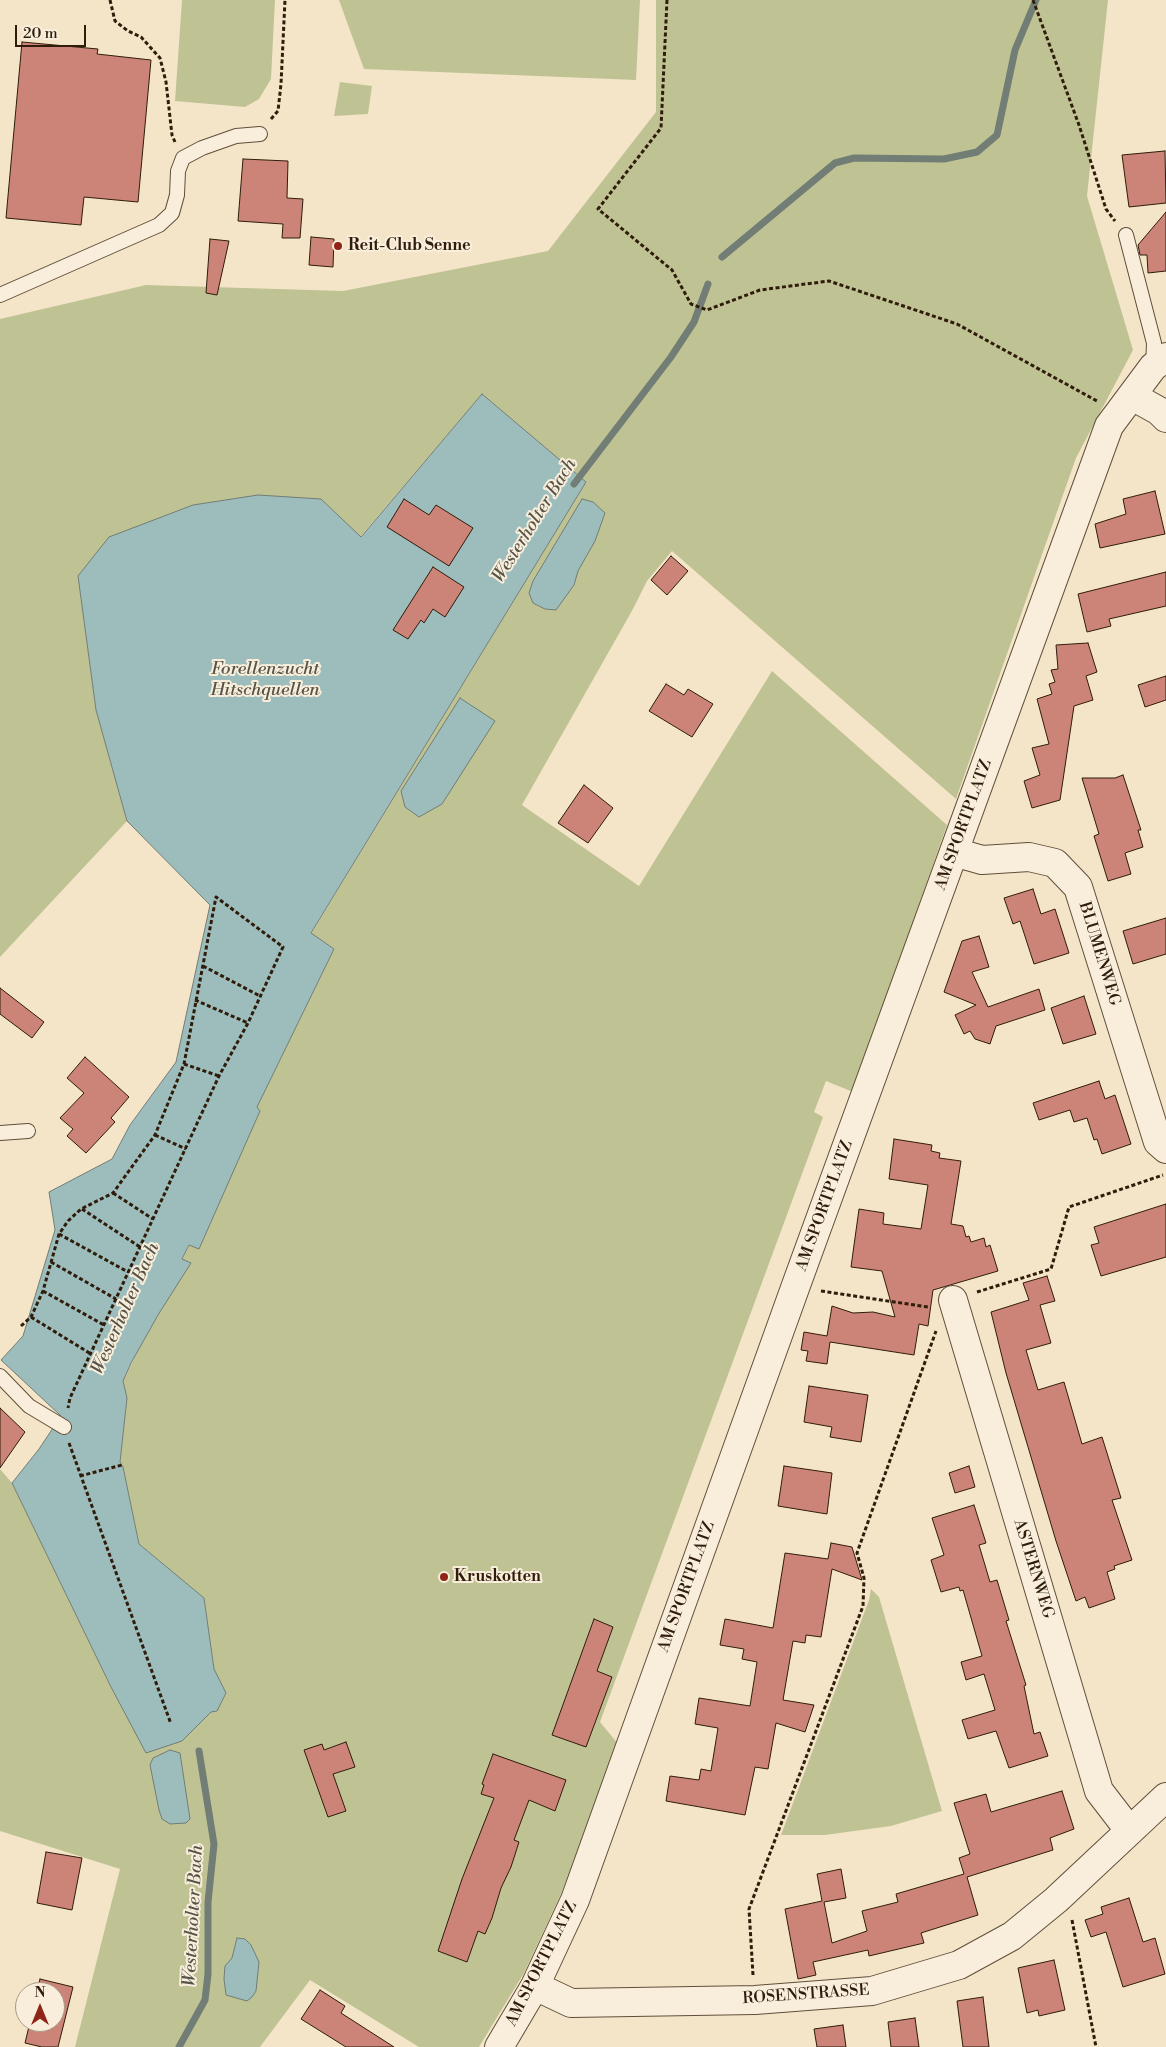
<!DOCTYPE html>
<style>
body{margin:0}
#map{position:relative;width:1166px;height:2047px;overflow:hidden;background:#f5e5c8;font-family:"Libre Bodoni",serif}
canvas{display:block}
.north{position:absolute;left:15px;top:1982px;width:50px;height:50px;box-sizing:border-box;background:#f8eedb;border:1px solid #a89a87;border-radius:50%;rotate:0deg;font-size:14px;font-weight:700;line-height:20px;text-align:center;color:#2f1c0a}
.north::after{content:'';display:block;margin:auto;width:18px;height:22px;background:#8f2418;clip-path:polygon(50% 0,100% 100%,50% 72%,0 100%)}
.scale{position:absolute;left:15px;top:25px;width:71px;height:22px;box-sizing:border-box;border:2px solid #2f1c0a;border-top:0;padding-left:6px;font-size:15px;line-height:18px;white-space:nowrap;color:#2f1c0a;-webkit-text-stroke:4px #f8eedb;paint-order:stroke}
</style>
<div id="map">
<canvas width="1166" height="2047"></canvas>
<div class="north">N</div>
<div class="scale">20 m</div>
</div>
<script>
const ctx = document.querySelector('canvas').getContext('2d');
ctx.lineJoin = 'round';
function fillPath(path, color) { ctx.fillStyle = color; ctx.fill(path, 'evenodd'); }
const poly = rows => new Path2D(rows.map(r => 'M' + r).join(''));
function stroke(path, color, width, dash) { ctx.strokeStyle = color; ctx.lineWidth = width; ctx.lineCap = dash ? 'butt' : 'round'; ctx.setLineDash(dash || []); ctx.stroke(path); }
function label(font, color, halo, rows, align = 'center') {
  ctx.font = font + ' "Libre Bodoni",serif'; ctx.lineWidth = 4; ctx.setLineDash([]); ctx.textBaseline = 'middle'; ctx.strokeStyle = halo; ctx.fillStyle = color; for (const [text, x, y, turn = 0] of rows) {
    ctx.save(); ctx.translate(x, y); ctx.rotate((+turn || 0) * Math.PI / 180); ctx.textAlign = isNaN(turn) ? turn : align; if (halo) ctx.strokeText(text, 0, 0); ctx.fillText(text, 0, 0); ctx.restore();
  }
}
fillPath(poly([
 [182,0,275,0,271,79,259,99,245,107,175,101],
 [339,0,640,0,636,80,364,69],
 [656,0,1108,0,1087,196,1133,350,1076,458,956,799,672,551,647,581,633,609,522,805,639,886,772,671,947,825,853,1092,826,1081,814,1112,823,1117,600,1722,619,1745,561,1894,524,1973,479,2047,419,2047,310,1980,260,2047,75,2047,120,1869,0,1831,0,1469,12,1483,111,1687,219,1704,204,1598,139,1544,123,1467,120,1463,127,1398,123,1381,334,949,311,934,586,482,482,394,360,537,321,499,78,576,96,710,127,821,0,957,0,319,146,285,343,291,548,251,656,112],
 [340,82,372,86,368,114,334,116],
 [871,1589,879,1597,942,1811,891,1826,825,1835,781,1835,869,1600]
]), '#bfc394');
const water = poly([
 [482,394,586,482,311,933,334,949,257,1107,260,1111,199,1249,189,1245,182,1259,191,1263,158,1315,131,1363,123,1381,127,1398,120,1462,123,1467,139,1544,204,1598,214,1669,226,1693,217,1711,211,1712,182,1741,146,1753,111,1687,12,1483,39,1449,61,1416,1,1360,23,1336,55,1230,49,1192,112,1159,130,1125,176,1062,210,905,127,821,96,710,78,576,109,537,193,505,258,495,321,499,361,537,482,394],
 [582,499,593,502,605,513,595,541,578,571,574,585,556,610,545,609,533,603,529,593,533,581,582,499],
 [460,698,495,721,442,804,419,817,405,807,401,791,460,698],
 [170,1750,180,1753,190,1819,186,1823,170,1824,162,1819,159,1810,150,1765,153,1758,170,1750],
 [237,1938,245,1939,251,1945,259,1962,256,1991,252,1997,247,2001,226,1995,224,1979,225,1966,232,1958,237,1938]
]);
fillPath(water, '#9dbdbc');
stroke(water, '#717d75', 1);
stroke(poly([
 [722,257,835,163,854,158,944,159,977,152,997,135,1015,50,1036,0],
 [574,484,671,357,694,322,708,284],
 [179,2047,205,2000,208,1974,208,1902,214,1844,199,1751]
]), '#717d75', 7);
const building = poly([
 [22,42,98,49,97,54,151,60,138,202,84,197,81,225,6,218,22,42],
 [1165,151,1166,203,1129,207,1122,155,1165,151],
 [243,159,288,161,287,198,303,199,300,238,282,238,283,224,238,221,243,159],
 [1166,212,1166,271,1148,273,1147,255,1140,255,1138,245,1166,212],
 [311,237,334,239,333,267,309,265,311,237],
 [210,239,229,241,217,295,206,293,210,239],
 [1155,491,1165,534,1100,548,1095,524,1126,514,1123,499,1155,491],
 [404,499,429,515,436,505,473,528,449,566,387,527,404,499],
 [671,556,688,571,667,595,651,580,671,556],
 [433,567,464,587,445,617,433,609,424,623,421,620,408,639,393,630,433,567],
 [1166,572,1166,606,1109,619,1111,626,1087,632,1078,594,1166,572],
 [1088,643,1097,672,1086,676,1093,700,1074,706,1060,800,1032,808,1024,781,1040,775,1032,748,1049,744,1037,699,1052,694,1049,684,1055,682,1051,670,1058,669,1056,645,1088,643],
 [1166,676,1166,700,1145,707,1138,685,1166,676],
 [666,684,684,695,688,689,713,704,692,737,649,711,666,684],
 [1123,775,1141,830,1138,830,1143,847,1125,853,1131,874,1108,881,1094,836,1099,834,1082,778,1115,778,1123,775],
 [584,785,613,808,588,843,558,823,584,785],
 [1033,889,1041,914,1055,909,1069,953,1034,964,1020,921,1013,924,1004,898,1033,889],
 [1166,918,1166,954,1133,964,1123,931,1166,918],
 [979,936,989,967,972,972,988,1007,1039,989,1045,1010,996,1026,990,1044,975,1039,970,1031,964,1034,955,1015,976,1005,944,992,962,941,979,936],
 [0,988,44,1022,32,1038,0,1014,0,988],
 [1084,996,1096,1034,1063,1044,1051,1008,1084,996],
 [85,1057,129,1097,111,1118,115,1122,86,1153,67,1136,73,1129,60,1118,84,1093,67,1078,85,1057],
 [1099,1081,1105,1099,1115,1095,1131,1144,1102,1154,1097,1139,1094,1140,1087,1118,1074,1122,1070,1110,1039,1120,1033,1103,1099,1081],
 [894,1139,932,1145,931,1151,940,1153,939,1158,961,1161,951,1224,963,1226,966,1237,969,1236,971,1242,984,1238,986,1247,990,1245,998,1271,933,1290,928,1326,919,1324,914,1355,830,1342,827,1364,806,1361,808,1351,801,1350,804,1332,827,1336,832,1306,853,1313,873,1312,895,1317,882,1271,851,1267,859,1209,884,1213,883,1224,921,1229,928,1185,889,1179,894,1139],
 [1166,1204,1166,1257,1101,1276,1091,1245,1099,1243,1094,1227,1166,1204],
 [1047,1276,1055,1301,1040,1305,1051,1343,1026,1350,1038,1390,1064,1382,1082,1444,1102,1437,1121,1498,1112,1500,1132,1560,1114,1566,1115,1569,1107,1572,1115,1599,1089,1608,1085,1597,1076,1601,1056,1541,1006,1373,991,1312,1029,1300,1023,1283,1047,1276],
 [809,1386,868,1395,861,1442,830,1437,832,1427,804,1422,809,1386],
 [0,1408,25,1432,0,1468,0,1408],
 [784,1466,832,1473,827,1514,778,1506,784,1466],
 [969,1466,975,1487,955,1493,949,1473,969,1466],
 [974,1505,986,1543,979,1545,990,1582,997,1580,1009,1620,1006,1621,1026,1685,1024,1686,1034,1734,1040,1732,1048,1756,1009,1768,996,1731,968,1739,962,1720,995,1710,984,1674,966,1680,961,1662,982,1656,963,1590,960,1591,959,1587,941,1592,931,1560,944,1555,932,1518,974,1505],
 [831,1543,852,1547,862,1580,832,1569,821,1637,806,1635,805,1643,793,1641,783,1700,814,1705,805,1732,776,1723,768,1769,755,1767,745,1815,666,1801,670,1776,699,1780,701,1769,711,1771,718,1728,695,1724,699,1698,750,1706,757,1662,742,1659,744,1649,720,1645,725,1619,773,1628,785,1553,828,1559,831,1543],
 [594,1619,613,1627,597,1671,612,1677,586,1747,552,1735,594,1619],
 [346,1742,355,1767,333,1774,346,1811,328,1817,304,1750,322,1744,324,1750,346,1742],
 [493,1754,566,1780,555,1811,529,1800,514,1840,519,1842,511,1867,501,1888,492,1918,485,1934,478,1931,467,1962,438,1951,462,1879,494,1798,481,1794,484,1785,482,1784,493,1754],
 [1062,1791,1074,1829,1050,1838,1053,1850,967,1877,978,1915,921,1933,924,1943,869,1956,868,1950,813,1962,816,1975,798,1979,785,1909,822,1901,817,1874,841,1869,846,1898,824,1902,832,1943,867,1931,862,1911,898,1902,896,1894,964,1874,959,1858,970,1854,954,1803,986,1794,991,1812,1062,1791],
 [46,1852,82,1858,72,1910,37,1903,46,1852],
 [1129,1898,1143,1942,1155,1938,1165,1974,1123,1987,1106,1932,1091,1937,1085,1920,1103,1914,1101,1907,1129,1898],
 [1054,1960,1065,2010,1039,2016,1038,2010,1027,2013,1018,1968,1054,1960],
 [40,1979,73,1987,58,2047,42,2047,25,2043,30,2022,55,2022,55,1992,37,1992,40,1979],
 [320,1990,345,2006,341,2013,394,2047,346,2047,301,2019,320,1990],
 [983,1997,989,2047,963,2047,957,2001,983,1997],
 [915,2018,919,2047,891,2047,888,2022,915,2018],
 [843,2025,846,2047,817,2047,814,2029,843,2025]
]);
fillPath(building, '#cc8378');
stroke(building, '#2f1c0a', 1);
const lane = poly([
 [1126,235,1154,343,1153,367],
 [0,295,159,225,172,213,177,195,178,171,183,158,202,148,236,136,260,134],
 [0,1133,28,1131],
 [0,1376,29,1406,64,1427]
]);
const street = poly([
 [1132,396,1159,411,1166,418],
 [954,852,982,860,1029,857,1055,863,1078,887,1158,1142,1166,1149],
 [953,1300,1099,1791,1129,1830],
 [535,1986,571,2003,755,2000,872,1991,959,1965,1012,1936,1056,1900,1166,1797],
 [499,2047,535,1986,575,1900,795,1288,1109,426,1153,367,1166,357]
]);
stroke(lane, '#604e3a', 16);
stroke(street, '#604e3a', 30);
stroke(poly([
 [110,0,115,21,128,31,141,37,160,58,166,82,172,135,175,142],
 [667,0,661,128,598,209,672,270,691,304,707,310,760,290,829,281,957,324,1097,401],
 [1033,0,1079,125,1106,209,1115,221],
 [271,119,278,111,281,84,285,0],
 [203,966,260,996],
 [195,1000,248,1023],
 [184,1064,219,1076],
 [155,1135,186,1149],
 [113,1193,153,1219],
 [82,1209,140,1247],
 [59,1234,128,1272],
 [51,1262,116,1299],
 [43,1291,104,1325],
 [821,1291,928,1307],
 [977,1292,1051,1269,1069,1207,1163,1175],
 [31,1317,91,1354],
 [21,1326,31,1317,43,1291,59,1234,68,1221,81,1209,113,1193,155,1135,184,1064,216,897,283,947,248,1023,219,1076,70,1398,68,1408],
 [69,1443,171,1724],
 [80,1476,122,1465],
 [1072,1920,1096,2047],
 [753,1975,749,1909,863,1606,864,1578,857,1553,936,1331]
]), '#2f1c0a', 3, [4, 2.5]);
stroke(lane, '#f8eedb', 14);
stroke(street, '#f8eedb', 28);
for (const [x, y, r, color] of [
 [338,246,5,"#8f2418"],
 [444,1577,5,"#8f2418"]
]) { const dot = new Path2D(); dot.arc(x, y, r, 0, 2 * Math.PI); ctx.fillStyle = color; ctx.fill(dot); stroke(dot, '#f8eedb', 2); }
label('bold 16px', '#2f1c0a', '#f8eedb', [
 ["Reit-Club Senne",348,246],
 ["Kruskotten",454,1577]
], 'left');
label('16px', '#2f1c0a', '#f8eedb', [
 ["AM SPORTPLATZ",964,825,-70],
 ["BLUMENWEG",1099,954,73],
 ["AM SPORTPLATZ",825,1206,-70],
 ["ASTERNWEG",1033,1569,73],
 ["AM SPORTPLATZ",687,1587,-70],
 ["AM SPORTPLATZ",542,1964,-63],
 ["ROSENSTRASSE",806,1995,-4]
]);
label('italic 18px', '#565448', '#f8eedb', [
 ["Westerholter Bach",535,521,-58],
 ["Forellenzucht",265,670],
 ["Hitschquellen",265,691],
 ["Westerholter Bach",126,1309,-66],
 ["Westerholter Bach",194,1916,-87]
]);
</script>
